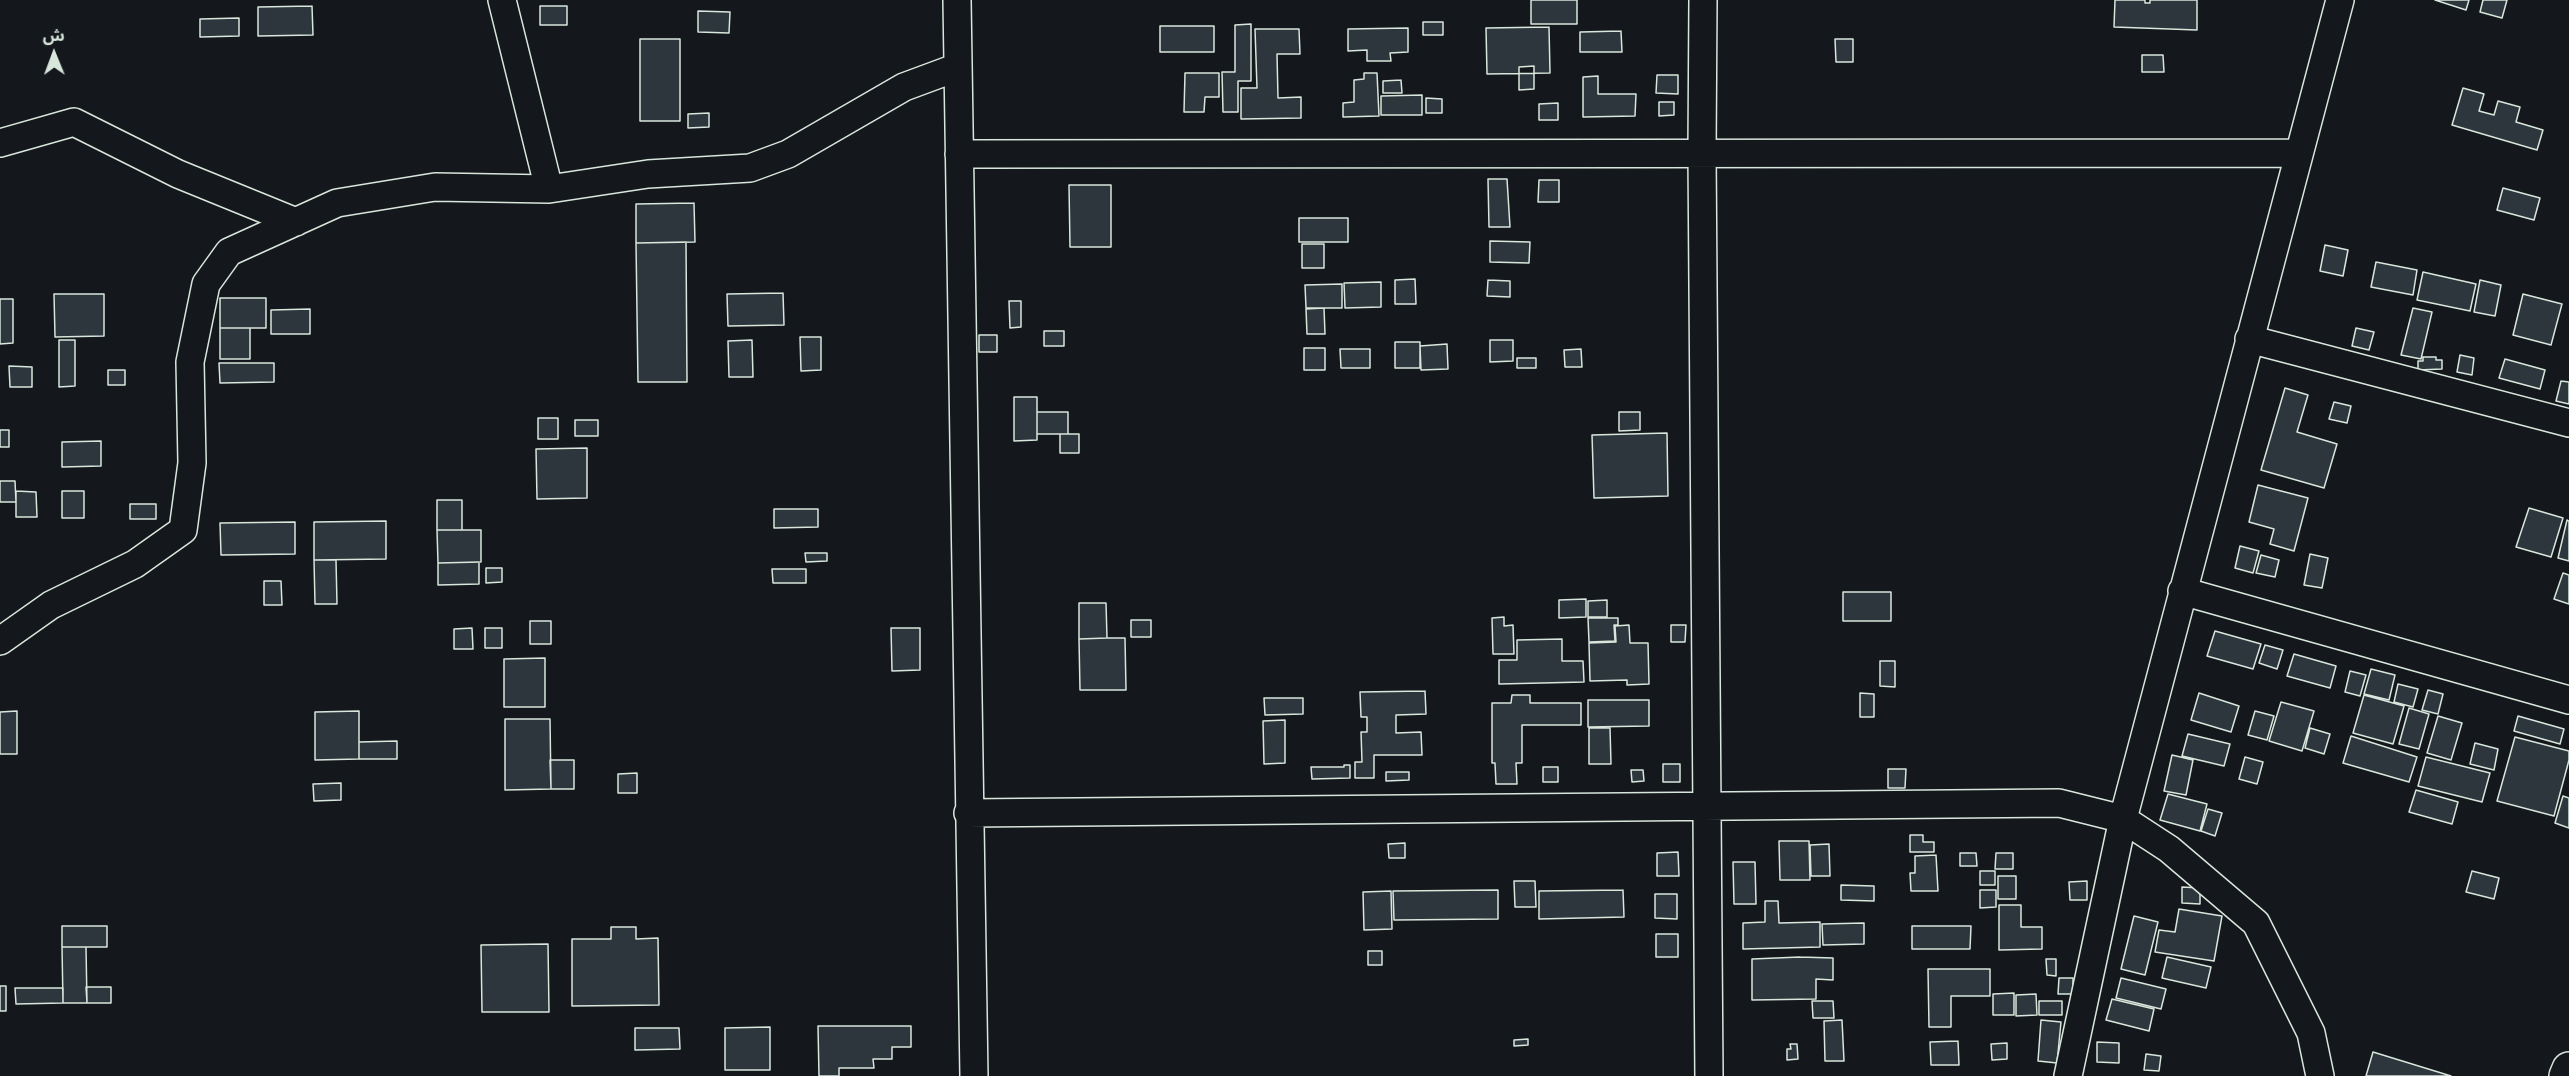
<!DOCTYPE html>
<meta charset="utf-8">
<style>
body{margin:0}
#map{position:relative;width:2569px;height:1076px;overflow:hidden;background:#14181c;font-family:"DM Sans","Noto Sans Arabic",sans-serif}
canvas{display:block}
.north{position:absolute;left:24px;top:24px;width:60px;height:60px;-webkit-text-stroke:4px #14181c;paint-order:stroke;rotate:359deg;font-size:16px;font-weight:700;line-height:24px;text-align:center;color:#d8e6dc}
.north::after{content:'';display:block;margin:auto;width:21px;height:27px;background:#d8e6dc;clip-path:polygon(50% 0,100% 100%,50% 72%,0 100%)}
</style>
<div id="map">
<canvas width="2569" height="1076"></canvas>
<div class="north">ش</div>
</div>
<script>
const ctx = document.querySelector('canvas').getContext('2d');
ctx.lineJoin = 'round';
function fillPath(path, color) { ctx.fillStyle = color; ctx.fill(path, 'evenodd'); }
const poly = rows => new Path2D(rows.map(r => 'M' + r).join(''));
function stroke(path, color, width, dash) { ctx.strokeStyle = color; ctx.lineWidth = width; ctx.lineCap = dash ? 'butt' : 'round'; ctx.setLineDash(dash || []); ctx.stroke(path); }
const building = poly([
 [1531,0,1577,0,1577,24,1531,24,1531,0],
 [2115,0,2145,0,2145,3,2150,3,2150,0,2197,0,2197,30,2114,27,2115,0],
 [2435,0,2469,0,2466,10,2435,0],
 [2483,0,2507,0,2502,18,2480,12,2483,0],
 [312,6,313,35,258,36,258,7,312,6],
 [540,6,567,6,567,25,540,25,540,6],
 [698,11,730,12,729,33,698,32,698,11],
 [239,18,239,36,200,37,200,19,239,18],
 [1423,22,1443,22,1443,35,1423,35,1423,22],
 [1251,24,1251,81,1238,81,1238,112,1223,112,1222,72,1235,72,1235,25,1251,24],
 [1160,26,1214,26,1214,52,1160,52,1160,26],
 [1549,27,1550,73,1487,74,1486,28,1549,27],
 [1408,28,1408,52,1390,53,1391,61,1367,61,1367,50,1348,51,1348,29,1408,28],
 [1255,29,1299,29,1300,54,1277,54,1278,98,1301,97,1301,118,1241,119,1241,88,1257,88,1255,29],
 [1621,31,1622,52,1580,52,1580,32,1621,31],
 [640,39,680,39,680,121,640,121,640,39],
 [1835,39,1853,39,1853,62,1836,62,1835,39],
 [2142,55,2163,55,2164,72,2142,72,2142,55],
 [1534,66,1534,89,1519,90,1519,67,1534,66],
 [1185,73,1219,73,1219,97,1205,97,1204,112,1184,112,1185,73],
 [1364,73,1377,73,1379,116,1343,117,1343,103,1354,102,1354,80,1364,79,1364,73],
 [1657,75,1678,75,1678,94,1656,93,1657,75],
 [1598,76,1598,94,1636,94,1635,116,1583,117,1583,77,1598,76],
 [1401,80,1402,93,1383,93,1383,81,1401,80],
 [2463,88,2484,94,2479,111,2494,115,2498,101,2520,107,2516,122,2543,130,2537,150,2452,125,2463,88],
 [1422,95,1422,115,1381,115,1381,96,1422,95],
 [1426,98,1442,99,1442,113,1426,113,1426,98],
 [1659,102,1674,102,1674,115,1659,116,1659,102],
 [1558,103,1558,120,1539,120,1539,104,1558,103],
 [709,113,709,127,688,128,688,114,709,113],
 [1488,179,1507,179,1510,227,1489,227,1488,179],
 [1539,180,1559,180,1559,202,1538,202,1539,180],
 [1069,185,1111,185,1111,247,1070,247,1069,185],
 [2503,188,2540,198,2534,220,2497,210,2503,188],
 [694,203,695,242,636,243,636,204,694,203],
 [1299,218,1348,218,1348,242,1299,242,1299,218],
 [1490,241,1530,242,1529,263,1490,262,1490,241],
 [686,242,687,382,638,382,636,243,686,242],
 [1302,244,1324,244,1324,268,1302,268,1302,244],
 [2325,245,2348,250,2343,276,2320,271,2325,245],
 [2376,262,2417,270,2413,295,2371,287,2376,262],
 [2423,272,2476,284,2470,311,2417,300,2423,272],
 [1415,279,1416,304,1395,304,1395,280,1415,279],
 [1488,280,1510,281,1510,297,1487,296,1488,280],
 [2480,280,2501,285,2495,316,2474,312,2480,280],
 [1381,282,1381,307,1345,308,1344,283,1381,282],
 [1342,284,1342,308,1306,308,1305,285,1342,284],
 [783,293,784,325,728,326,727,294,783,293],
 [54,294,104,294,104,336,55,337,54,294],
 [2523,294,2562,304,2551,345,2513,335,2523,294],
 [220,298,266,298,266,328,220,328,220,298],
 [0,299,13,299,13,343,0,344,0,299],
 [1009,301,1021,301,1021,327,1010,328,1009,301],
 [1324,308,1325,334,1307,334,1306,309,1324,308],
 [2413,308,2432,312,2421,359,2401,355,2413,308],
 [310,309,310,334,271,334,271,310,310,309],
 [220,328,250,328,250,359,220,359,220,328],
 [2356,328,2374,332,2369,350,2352,346,2356,328],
 [1044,331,1064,331,1064,346,1044,346,1044,331],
 [979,335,997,335,997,352,979,352,979,335],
 [800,337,821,337,821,370,801,371,800,337],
 [59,340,75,340,75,386,59,387,59,340],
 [752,340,753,377,729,377,728,341,752,340],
 [1490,340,1513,340,1513,361,1490,362,1490,340],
 [1395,342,1420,342,1420,368,1395,368,1395,342],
 [1447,344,1448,369,1421,370,1420,346,1447,344],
 [1304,348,1325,348,1325,370,1304,370,1304,348],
 [1340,349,1370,349,1370,368,1341,368,1340,349],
 [1581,349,1582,367,1565,367,1564,350,1581,349],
 [2460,355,2474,358,2472,375,2457,372,2460,355],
 [2423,357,2436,357,2436,360,2442,360,2442,369,2418,370,2418,361,2423,361,2423,357],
 [1517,358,1536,358,1536,368,1517,368,1517,358],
 [2505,359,2545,370,2540,389,2499,378,2505,359],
 [219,363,274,363,274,382,220,383,219,363],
 [9,366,32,367,32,387,10,387,9,366],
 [108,370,125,370,125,385,108,385,108,370],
 [2561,381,2569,382,2569,404,2556,401,2561,381],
 [2285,388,2308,395,2297,432,2337,444,2324,488,2261,470,2285,388],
 [1014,397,1037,397,1037,440,1014,441,1014,397],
 [2334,402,2351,406,2347,423,2329,419,2334,402],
 [1037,412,1068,412,1068,434,1037,434,1037,412],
 [1619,412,1640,412,1640,430,1619,431,1619,412],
 [538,418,558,418,558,439,538,439,538,418],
 [575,420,598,420,598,436,575,436,575,420],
 [0,430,9,430,9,447,0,447,0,430],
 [1667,433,1668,496,1594,498,1592,435,1667,433],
 [1060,434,1079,434,1079,453,1060,453,1060,434],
 [101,441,101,466,62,467,62,442,101,441],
 [587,448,587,498,537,499,536,449,587,448],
 [0,481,15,481,16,502,0,502,0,481],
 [2258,485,2308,498,2294,551,2270,544,2274,529,2249,522,2258,485],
 [16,491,36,492,37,517,16,517,16,491],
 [62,491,84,491,84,518,62,518,62,491],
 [437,500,462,500,462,530,437,530,437,500],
 [130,504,156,504,156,519,130,519,130,504],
 [2529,508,2563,518,2551,557,2516,547,2529,508],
 [774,509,818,509,818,527,774,528,774,509],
 [2567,520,2569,521,2569,561,2558,558,2567,520],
 [386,521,386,559,314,560,314,522,386,521],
 [295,522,295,554,221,555,220,523,295,522],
 [437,530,481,530,481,562,438,563,437,530],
 [2240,546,2259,551,2253,573,2235,568,2240,546],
 [805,553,827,553,827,561,806,562,805,553],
 [2310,554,2328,558,2322,588,2304,585,2310,554],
 [2261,555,2279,560,2275,577,2256,573,2261,555],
 [314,560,336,560,337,604,315,604,314,560],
 [479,562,479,584,438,585,438,563,479,562],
 [486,568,502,568,502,582,486,583,486,568],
 [772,569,806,569,806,583,773,583,772,569],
 [2563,573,2569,575,2569,604,2554,599,2563,573],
 [264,581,281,581,282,605,264,605,264,581],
 [1843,592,1891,592,1891,621,1843,621,1843,592],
 [1586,599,1586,617,1559,618,1559,600,1586,599],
 [1607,600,1607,617,1588,617,1588,601,1607,600],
 [1079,603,1106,603,1107,638,1079,639,1079,603],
 [1504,617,1504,626,1513,625,1514,654,1493,654,1492,618,1504,617],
 [1588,618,1618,618,1618,625,1614,625,1615,641,1589,642,1588,618],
 [1131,620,1151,620,1151,637,1131,637,1131,620],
 [530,621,551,621,551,644,530,644,530,621],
 [1629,625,1630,643,1648,643,1649,684,1627,685,1627,680,1590,681,1589,643,1616,642,1615,626,1629,625],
 [1671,625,1686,625,1685,642,1671,642,1671,625],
 [472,628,473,649,454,649,454,629,472,628],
 [485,628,502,628,502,648,485,648,485,628],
 [891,628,920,628,920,670,892,671,891,628],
 [2215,631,2261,644,2253,669,2207,656,2215,631],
 [1107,638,1125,638,1126,690,1080,690,1079,639,1107,638],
 [1562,639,1562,661,1583,661,1584,682,1499,684,1499,660,1517,660,1517,640,1562,639],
 [2265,645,2283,650,2277,669,2259,663,2265,645],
 [2294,654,2336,666,2330,688,2287,676,2294,654],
 [545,658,545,707,504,707,504,659,545,658],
 [1880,661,1895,661,1895,687,1880,686,1880,661],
 [2371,669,2395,675,2389,700,2364,694,2371,669],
 [2350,671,2366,675,2360,696,2345,692,2350,671],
 [2398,684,2418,689,2413,707,2394,702,2398,684],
 [2428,690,2443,694,2438,714,2422,710,2428,690],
 [1425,691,1426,714,1396,715,1396,733,1421,732,1422,755,1374,755,1374,778,1355,778,1355,762,1362,762,1361,732,1367,732,1367,717,1361,717,1360,692,1425,691],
 [1860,693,1874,694,1874,717,1860,717,1860,693],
 [2199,693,2239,706,2231,732,2191,720,2199,693],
 [1512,695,1530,695,1530,703,1581,703,1581,725,1522,725,1522,763,1516,763,1517,784,1496,784,1495,763,1492,763,1492,703,1511,703,1512,695],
 [2364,695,2404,706,2393,744,2353,733,2364,695],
 [1264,698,1303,698,1303,714,1265,715,1264,698],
 [1588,700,1649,700,1649,726,1588,727,1588,700],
 [2281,702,2314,711,2302,751,2269,741,2281,702],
 [2409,708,2429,714,2419,749,2399,744,2409,708],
 [17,711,17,754,0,754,0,712,17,711],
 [359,711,359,759,315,760,315,712,359,711],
 [2255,711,2274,716,2267,740,2248,735,2255,711],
 [2438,716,2462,723,2451,760,2427,753,2438,716],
 [2518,716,2564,729,2560,744,2514,731,2518,716],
 [505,719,550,719,551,789,505,790,505,719],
 [1285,720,1285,763,1264,764,1263,721,1285,720],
 [1589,728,1610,728,1611,764,1589,764,1589,728],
 [2310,728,2330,734,2324,754,2305,748,2310,728],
 [2188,734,2230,744,2224,766,2182,756,2188,734],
 [2351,736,2417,757,2409,782,2343,763,2351,736],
 [2515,737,2569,751,2569,760,2554,816,2497,801,2515,737],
 [397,741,397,759,359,759,359,742,397,741],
 [2475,743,2498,749,2494,770,2470,764,2475,743],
 [2172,755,2193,760,2186,795,2164,791,2172,755],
 [2245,757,2263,762,2257,784,2239,779,2245,757],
 [2426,757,2490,773,2482,802,2418,786,2426,757],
 [550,760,574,760,574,789,551,789,550,760],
 [1663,764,1680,764,1680,782,1663,782,1663,764],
 [1344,765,1350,765,1350,778,1312,779,1311,767,1344,767,1344,765],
 [1543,767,1558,767,1558,782,1543,782,1543,767],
 [1888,769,1906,769,1905,788,1888,788,1888,769],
 [1631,770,1643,770,1644,781,1632,782,1631,770],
 [1386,772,1409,772,1409,780,1386,781,1386,772],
 [637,773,637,793,618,793,618,774,637,773],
 [341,783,341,800,314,801,313,784,341,783],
 [2416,790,2458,802,2452,824,2409,812,2416,790],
 [2168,794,2207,804,2200,831,2160,820,2168,794],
 [2563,796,2569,798,2569,828,2555,823,2563,796],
 [2208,809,2222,813,2215,836,2201,831,2208,809],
 [1910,835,1923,835,1923,842,1934,842,1934,852,1910,852,1910,835],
 [1779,841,1809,841,1810,880,1780,880,1779,841],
 [1405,843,1405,858,1389,858,1388,844,1405,843],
 [1829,844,1830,876,1811,876,1810,845,1829,844],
 [1678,852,1679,876,1657,876,1657,853,1678,852],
 [1960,853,1976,853,1977,866,1960,866,1960,853],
 [1996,853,2013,853,2013,869,1995,869,1996,853],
 [1936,855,1938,891,1911,891,1910,873,1915,873,1915,856,1936,855],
 [1733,862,1755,862,1756,904,1734,904,1733,862],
 [1980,871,1995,871,1995,885,1980,885,1980,871],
 [2472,871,2499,878,2494,899,2466,892,2472,871],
 [1998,876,2016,876,2016,899,1998,899,1998,876],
 [1514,881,1535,881,1536,907,1515,907,1514,881],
 [2087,881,2087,900,2070,900,2069,882,2087,881],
 [1841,885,1874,886,1874,901,1841,900,1841,885],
 [2182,887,2200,888,2200,904,2182,903,2182,887],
 [1498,890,1498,919,1394,920,1393,891,1498,890],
 [1623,890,1624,917,1539,919,1539,891,1623,890],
 [1980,890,1996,890,1996,907,1980,908,1980,890],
 [1391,891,1392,929,1364,930,1363,892,1391,891],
 [1655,894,1677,894,1677,919,1655,918,1655,894],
 [1765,901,1778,901,1779,923,1820,922,1820,947,1743,949,1743,923,1765,922,1765,901],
 [1999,905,2021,905,2021,927,2042,927,2042,949,1999,950,1999,905],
 [2179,909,2222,916,2214,961,2155,952,2159,930,2175,932,2179,909],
 [2134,916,2158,922,2145,975,2121,969,2134,916],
 [1864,923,1864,944,1823,945,1822,924,1864,923],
 [62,926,107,926,107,947,62,947,62,926],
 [1912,926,1971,926,1970,949,1912,949,1912,926],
 [611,927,636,927,636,939,658,938,659,1005,572,1006,572,939,611,939,611,927],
 [1656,934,1678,934,1678,957,1656,957,1656,934],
 [548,944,549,1012,482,1012,481,945,548,944],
 [62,947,86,947,87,1003,63,1003,62,947],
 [1368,951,1382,951,1382,965,1368,965,1368,951],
 [1800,957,1833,958,1833,980,1816,979,1816,999,1752,1000,1752,959,1800,957],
 [2167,957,2211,967,2206,988,2162,978,2167,957],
 [2046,959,2056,959,2056,976,2047,975,2046,959],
 [1928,969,1990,969,1990,996,1951,996,1951,1027,1929,1027,1928,969],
 [2059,978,2073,978,2073,994,2058,994,2059,978],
 [2121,978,2166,989,2161,1009,2116,998,2121,978],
 [0,986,6,986,6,1011,0,1011,0,986],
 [86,987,111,987,111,1003,87,1003,86,987],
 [15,988,63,988,63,1003,16,1004,15,988],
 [2014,993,2014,1015,1993,1015,1993,994,2014,993],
 [2036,994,2037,1015,2016,1016,2016,995,2036,994],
 [2112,999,2154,1009,2149,1031,2106,1020,2112,999],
 [1812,1001,1833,1001,1834,1018,1813,1018,1812,1001],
 [2039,1001,2062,1001,2062,1015,2039,1015,2039,1001],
 [1842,1020,1844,1061,1825,1061,1824,1021,1842,1020],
 [2041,1020,2061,1022,2057,1063,2038,1061,2041,1020],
 [818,1026,911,1026,911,1047,892,1047,892,1059,873,1059,874,1068,839,1068,839,1076,819,1076,818,1026],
 [770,1027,770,1070,725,1070,725,1028,770,1027],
 [635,1028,679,1028,680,1049,635,1050,635,1028],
 [1528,1039,1528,1045,1514,1046,1514,1040,1528,1039],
 [1958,1041,1959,1065,1931,1065,1930,1042,1958,1041],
 [2097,1042,2119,1043,2119,1063,2097,1062,2097,1042],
 [2007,1043,2007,1059,1992,1060,1991,1044,2007,1043],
 [1790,1044,1797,1044,1798,1059,1787,1060,1787,1049,1791,1049,1790,1044],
 [2373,1052,2451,1076,2366,1076,2373,1052],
 [2146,1054,2161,1056,2159,1071,2144,1070,2146,1054]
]);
fillPath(building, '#2c363c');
stroke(building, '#d8e6dc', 1.5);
const minor = poly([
 [502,0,549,189],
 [957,0,974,1076],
 [1703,0,1702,153,1709,1076],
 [0,143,74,122,178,174,296,222],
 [959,154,2299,153],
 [2249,339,2569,423],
 [2182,591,2569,700],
 [0,641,51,605,135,564,183,530,192,463,190,362,206,284,229,252,337,203,435,187,549,189,648,174,750,168,788,154,904,87,958,67],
 [968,813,2059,803,2123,819,2169,849,2256,923,2311,1033,2320,1076],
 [2068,1076,2123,819,2340,0]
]);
const primary = poly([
 [2566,1076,2569,1069]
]);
stroke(minor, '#d8e6dc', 30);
stroke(primary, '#d8e6dc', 36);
stroke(minor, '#14181c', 27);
stroke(primary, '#14181c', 33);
</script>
